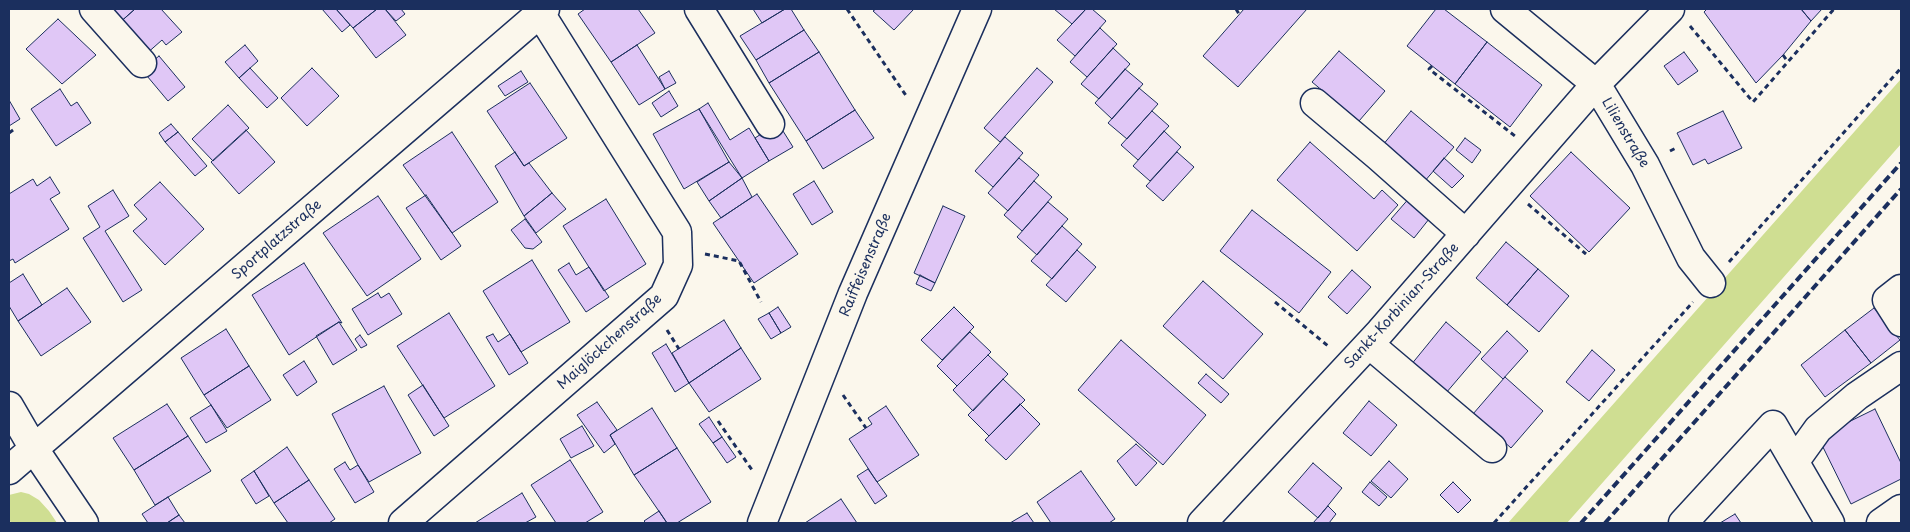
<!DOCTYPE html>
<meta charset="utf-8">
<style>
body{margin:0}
#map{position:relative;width:1910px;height:532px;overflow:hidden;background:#fbf7ec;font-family:"Playpen Sans",sans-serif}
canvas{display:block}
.frame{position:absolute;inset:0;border:10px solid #1b2f5e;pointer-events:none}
</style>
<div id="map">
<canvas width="1910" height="532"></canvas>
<div class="frame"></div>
</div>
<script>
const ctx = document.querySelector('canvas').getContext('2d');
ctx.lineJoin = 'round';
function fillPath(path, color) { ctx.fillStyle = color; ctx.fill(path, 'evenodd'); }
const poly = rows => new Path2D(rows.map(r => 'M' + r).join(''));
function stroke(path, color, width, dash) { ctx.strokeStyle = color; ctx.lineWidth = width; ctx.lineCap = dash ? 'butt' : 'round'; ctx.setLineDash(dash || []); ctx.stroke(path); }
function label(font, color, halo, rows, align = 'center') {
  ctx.font = font + ' "Playpen Sans",sans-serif'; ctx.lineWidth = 4; ctx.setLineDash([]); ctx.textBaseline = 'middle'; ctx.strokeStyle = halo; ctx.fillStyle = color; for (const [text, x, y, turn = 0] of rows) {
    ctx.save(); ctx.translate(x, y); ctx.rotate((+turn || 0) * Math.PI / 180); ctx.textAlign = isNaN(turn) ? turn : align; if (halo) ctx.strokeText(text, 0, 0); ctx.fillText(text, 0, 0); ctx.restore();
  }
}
fillPath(poly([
 [1901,79,1901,144,1567,523,1508,523],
 [21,492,29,494,39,500,49,511,57,523,11,523,9,519,9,495]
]), '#cfde92');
const building = poly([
 [104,9,135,9,117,25,104,9],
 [135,9,161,9,182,32,166,45,162,40,145,55,117,25,135,9],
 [322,9,336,9,350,25,342,32,322,9],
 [336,9,377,9,353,28,336,9],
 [377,9,385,9,406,35,376,58,353,28,377,9],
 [385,9,401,9,405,14,396,21,385,9],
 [585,9,638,9,655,33,611,62,578,14,585,9],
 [753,9,785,9,762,23,753,9],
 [785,9,791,9,804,30,756,60,740,36,785,9],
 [876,9,914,9,894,30,873,11,876,9],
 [1054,9,1086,9,1072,24,1054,9],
 [1086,9,1092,9,1106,21,1075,56,1057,40,1086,9],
 [1244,9,1307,9,1238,87,1203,56,1244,9],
 [1436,9,1444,9,1487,42,1455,84,1407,46,1436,9],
 [1707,9,1801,9,1811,21,1783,55,1756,83,1704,12,1707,9],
 [1801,9,1822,9,1811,21,1801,9],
 [58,19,96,55,62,84,26,49,58,19],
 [1100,28,1117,44,1087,77,1070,62,1100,28],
 [804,30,819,52,769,83,756,60,804,30],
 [1487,42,1542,85,1510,127,1455,84,1487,42],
 [245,45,258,61,239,78,225,62,245,45],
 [637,45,665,89,639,105,611,62,637,45],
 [1113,48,1130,64,1099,99,1081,84,1113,48],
 [1339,51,1385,91,1359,121,1312,82,1339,51],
 [819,52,855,110,806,141,769,83,819,52],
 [1684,52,1698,71,1678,85,1664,66,1684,52],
 [159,56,185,87,168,101,142,70,159,56],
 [250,68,278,98,267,108,239,78,250,68],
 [312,68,339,96,307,126,281,98,312,68],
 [1037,68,1053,82,1000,142,984,128,1037,68],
 [1125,69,1143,84,1112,119,1095,103,1125,69],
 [521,71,528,82,505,96,498,86,521,71],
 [669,71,676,83,665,89,659,77,669,71],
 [530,83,567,138,524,166,487,111,530,83],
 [1139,88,1158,104,1127,139,1108,123,1139,88],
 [60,89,71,106,77,102,91,123,56,146,31,109,60,89],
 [669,91,678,106,661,117,652,103,669,91],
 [9,100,20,119,9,126,9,100],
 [708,103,730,140,749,128,769,161,742,178,699,109,708,103],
 [228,105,249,128,213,161,192,139,228,105],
 [699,109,729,162,684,189,653,134,699,109],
 [855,110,874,138,823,169,806,141,855,110],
 [1152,111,1169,126,1138,160,1121,145,1152,111],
 [1411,111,1454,147,1424,182,1382,146,1411,111],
 [1723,111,1742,148,1708,164,1705,159,1693,165,1677,133,1723,111],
 [778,123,793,147,769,161,755,138,778,123],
 [171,124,178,132,165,142,159,133,171,124],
 [246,130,275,162,239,194,211,162,246,130],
 [1164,131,1181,147,1150,181,1133,166,1164,131],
 [178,132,207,166,195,176,165,142,178,132],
 [452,132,498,202,452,233,403,165,452,132],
 [1005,137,1023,153,993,187,975,171,1005,137],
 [1465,138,1481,150,1472,163,1456,150,1465,138],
 [1310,142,1374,199,1382,190,1398,205,1357,251,1277,180,1310,142],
 [515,152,524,166,529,163,552,193,524,216,495,166,515,152],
 [1177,152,1194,167,1163,201,1146,186,1177,152],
 [1571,152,1630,208,1589,252,1530,196,1571,152],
 [1019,158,1039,175,1008,211,988,193,1019,158],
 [1444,158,1464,176,1452,188,1433,171,1444,158],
 [729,162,742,178,709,201,697,182,729,162],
 [50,177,60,193,50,199,69,229,15,263,13,259,9,261,9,194,33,179,37,186,50,177],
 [742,178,752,197,721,218,709,201,742,178],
 [814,181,833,212,812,225,793,194,814,181],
 [1034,181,1052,197,1022,231,1004,215,1034,181],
 [160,182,204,229,165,265,133,231,147,219,134,205,160,182],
 [113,190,129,216,105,231,142,290,123,302,83,238,100,227,88,206,113,190],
 [552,193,566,209,536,233,524,216,552,193],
 [757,194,798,254,754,283,713,223,757,194],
 [426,195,461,246,441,260,406,208,426,195],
 [378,196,421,259,367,296,323,233,378,196],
 [1411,196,1433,214,1414,238,1391,219,1411,196],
 [606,199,646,264,604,291,563,226,606,199],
 [1048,202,1068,219,1037,255,1017,237,1048,202],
 [943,206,965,216,935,283,914,273,943,206],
 [1252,210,1331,272,1299,313,1220,251,1252,210],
 [525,219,542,242,533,249,525,248,511,230,525,219],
 [1062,226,1082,244,1052,279,1031,261,1062,226],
 [1506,242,1538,269,1507,305,1476,278,1506,242],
 [1077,250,1096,267,1066,302,1046,285,1077,250],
 [532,260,570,322,521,352,483,291,532,260],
 [304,263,342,323,339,322,289,355,252,295,304,263],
 [569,263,576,275,589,267,609,297,586,312,558,270,569,263],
 [1538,269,1569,296,1539,332,1507,305,1538,269],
 [1352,270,1371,287,1347,314,1328,297,1352,270],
 [23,274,42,305,18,321,9,306,9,283,23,274],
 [920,275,935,283,931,291,916,284,920,275],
 [1203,281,1263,334,1223,379,1163,326,1203,281],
 [67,288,91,322,41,356,18,321,67,288],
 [378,293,381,298,389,293,402,314,368,335,352,309,378,293],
 [778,307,791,327,781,333,769,313,778,307],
 [954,307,974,327,942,360,921,340,954,307],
 [1874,308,1900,340,1871,363,1845,330,1874,308],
 [449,313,495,386,444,418,397,346,449,313],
 [769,313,781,333,771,339,758,319,769,313],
 [724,320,741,348,689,383,672,353,724,320],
 [339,322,357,350,333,365,316,336,339,322],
 [1446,322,1481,352,1440,400,1406,371,1446,322],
 [226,329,249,366,204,395,181,358,226,329],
 [1845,330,1871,363,1825,397,1801,365,1845,330],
 [1507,331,1528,351,1503,379,1481,359,1507,331],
 [970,332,991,352,957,386,937,366,970,332],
 [493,334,498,342,510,334,528,363,509,375,486,337,493,334],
 [360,335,367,345,361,348,355,339,360,335],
 [1121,340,1206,415,1163,465,1078,390,1121,340],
 [666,344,689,383,675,392,652,353,666,344],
 [741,348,761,379,709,412,689,383,741,348],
 [1592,350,1615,370,1589,401,1566,382,1592,350],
 [988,355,1008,374,973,411,953,390,988,355],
 [304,361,317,382,297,396,283,375,304,361],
 [249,366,271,400,227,428,204,395,249,366],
 [1206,374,1229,394,1221,403,1198,383,1206,374],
 [1505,377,1543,411,1511,448,1473,414,1505,377],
 [1003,379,1025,400,989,436,968,415,1003,379],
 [423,385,449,426,434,436,408,395,423,385],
 [384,386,421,453,369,482,358,465,332,414,384,386],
 [1369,401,1397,425,1371,456,1343,433,1369,401],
 [597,402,617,430,610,435,615,444,604,453,577,415,597,402],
 [167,404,188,436,134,470,113,438,167,404],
 [1020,404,1040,424,1006,460,985,440,1020,404],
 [211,405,227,431,206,443,190,418,211,405],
 [886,406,919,455,877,482,849,439,872,424,868,418,886,406],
 [652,408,677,448,634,475,610,435,652,408],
 [1875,409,1901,463,1901,479,1851,504,1818,437,1875,409],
 [709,417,722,437,713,443,699,424,709,417],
 [582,426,594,446,571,458,560,439,582,426],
 [188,436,211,471,155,505,134,470,188,436],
 [722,437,736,457,727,463,713,443,722,437],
 [1136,444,1157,463,1136,486,1117,461,1136,444],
 [287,447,309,480,274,503,254,471,287,447],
 [677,448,711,502,677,523,667,523,634,475,677,448],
 [570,460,603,512,585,523,556,523,531,485,570,460],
 [1389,461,1408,479,1391,498,1371,481,1389,461],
 [345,462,350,470,358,465,374,492,355,503,334,469,345,462],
 [1313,463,1342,488,1318,518,1288,492,1313,463],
 [868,469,887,496,875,504,857,476,868,469],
 [254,471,269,496,256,504,241,480,254,471],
 [1081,471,1115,519,1109,523,1051,523,1037,502,1081,471],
 [309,480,335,519,329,523,288,523,274,503,309,480],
 [1370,482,1387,497,1379,506,1362,492,1370,482],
 [1453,482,1471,500,1458,513,1440,495,1453,482],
 [522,493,536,517,525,523,475,523,522,493],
 [168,497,179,515,167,523,148,523,142,514,168,497],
 [841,499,857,523,805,523,841,499],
 [1328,506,1336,514,1329,523,1313,523,1328,506],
 [659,511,667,523,646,523,644,521,659,511],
 [1027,513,1034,523,1010,523,1027,513],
 [1735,514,1741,523,1720,523,1735,514],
 [179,515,185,523,167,523,179,515]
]);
fillPath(building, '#e0c7f6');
stroke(building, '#1b2f5e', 1);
const minor = poly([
 [94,9,142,63],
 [699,9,770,124],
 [1505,9,1596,84,1645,165,1691,258,1711,283],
 [1315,103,1378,156,1466,234],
 [1901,289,1887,300,1901,322],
 [1369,344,1492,448],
 [9,406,34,449,84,523],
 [1795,461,1818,429,1857,396,1901,366],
 [9,470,545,9],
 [403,523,664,296,678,265,677,232,540,13],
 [762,523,853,293,977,9],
 [1202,523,1380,332,1596,84,1670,9],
 [1683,523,1773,425,1830,523],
 [1881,523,1901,509]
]);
stroke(minor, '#1b2f5e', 31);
stroke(poly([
 [847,9,907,97],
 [1236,9,1239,14],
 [1690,26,1753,102,1834,9],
 [1783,55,1788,62],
 [1432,66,1429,69,1515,136],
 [9,133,16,128],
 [1670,151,1678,147],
 [1528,204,1586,254],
 [705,254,739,261,761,302],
 [1729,262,1901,68],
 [1275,302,1328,346],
 [667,330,679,349],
 [843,395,866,428],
 [718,421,752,470],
 [1494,523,1693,302]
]), '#1b2f5e', 3, [5, 4]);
stroke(minor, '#fbf7ec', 28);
stroke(poly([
 [1581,523,1901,163],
 [1605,523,1901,189]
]), '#1b2f5e', 4, [8, 4]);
label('14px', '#1b2f5e', '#fbf7ec', [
 ["Lilienstraße",1625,133,59],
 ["Sportplatzstraße",277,240,-41],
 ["Raiffeisenstraße",866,265,-67],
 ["Sankt-Korbinian-Straße",1402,306,-48],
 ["Maiglöckchenstraße",610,342,-42]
]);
</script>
